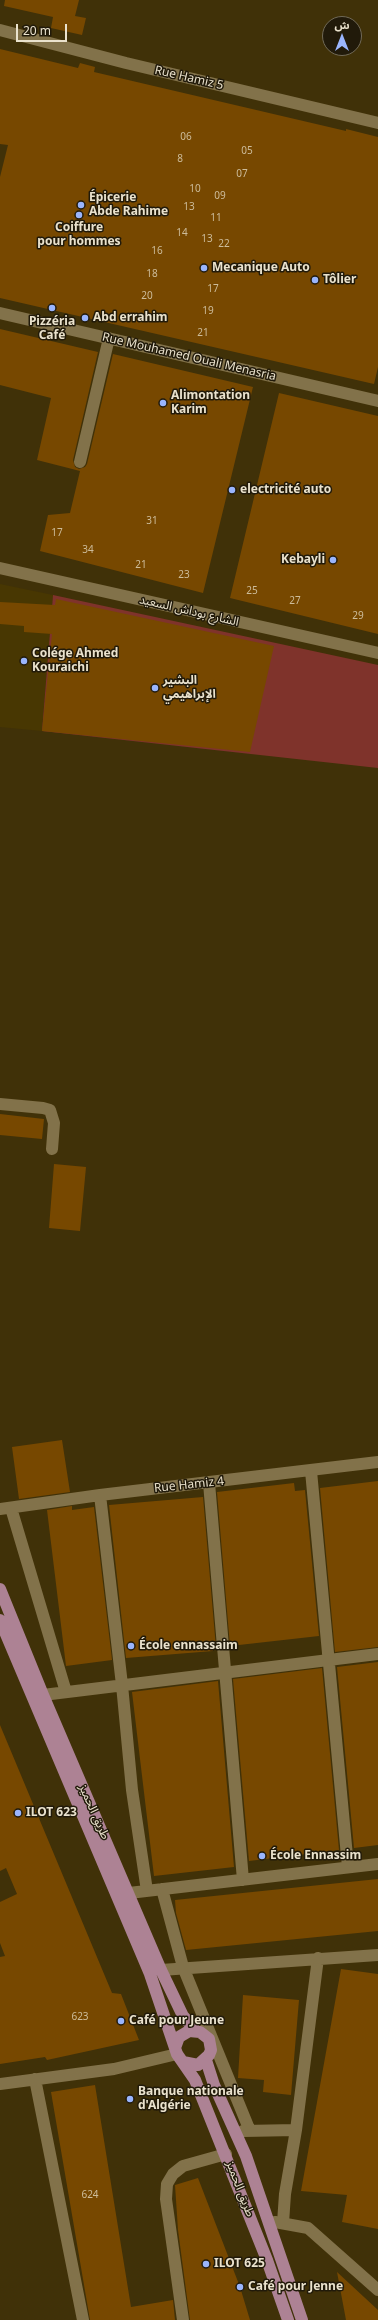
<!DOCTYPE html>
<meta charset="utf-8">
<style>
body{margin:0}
#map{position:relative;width:378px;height:2320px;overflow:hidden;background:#403108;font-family:"Noto Sans","Noto Sans Arabic",sans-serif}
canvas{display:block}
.north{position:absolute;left:322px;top:16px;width:40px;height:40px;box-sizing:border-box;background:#211a0a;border:1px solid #716a58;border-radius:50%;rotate:0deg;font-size:11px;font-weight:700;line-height:16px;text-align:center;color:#eae2cd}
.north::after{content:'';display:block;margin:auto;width:14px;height:18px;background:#9ab5fd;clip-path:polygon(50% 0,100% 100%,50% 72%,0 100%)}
.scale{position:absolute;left:16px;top:24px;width:51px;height:18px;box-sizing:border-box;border:2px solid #eae2cd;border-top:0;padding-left:5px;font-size:12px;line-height:14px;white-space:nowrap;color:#eae2cd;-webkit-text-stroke:3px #211a0a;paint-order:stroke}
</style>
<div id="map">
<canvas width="378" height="2320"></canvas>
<div class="north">ش</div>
<div class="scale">20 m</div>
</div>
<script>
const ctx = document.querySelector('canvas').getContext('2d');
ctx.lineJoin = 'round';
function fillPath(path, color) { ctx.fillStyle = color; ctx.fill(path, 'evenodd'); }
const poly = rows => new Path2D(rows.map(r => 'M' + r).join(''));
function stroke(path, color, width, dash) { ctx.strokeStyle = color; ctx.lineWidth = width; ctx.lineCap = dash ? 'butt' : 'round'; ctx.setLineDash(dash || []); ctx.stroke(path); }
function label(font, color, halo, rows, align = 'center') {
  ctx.font = font + ' "Noto Sans","Noto Sans Arabic",sans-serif'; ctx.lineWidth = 3; ctx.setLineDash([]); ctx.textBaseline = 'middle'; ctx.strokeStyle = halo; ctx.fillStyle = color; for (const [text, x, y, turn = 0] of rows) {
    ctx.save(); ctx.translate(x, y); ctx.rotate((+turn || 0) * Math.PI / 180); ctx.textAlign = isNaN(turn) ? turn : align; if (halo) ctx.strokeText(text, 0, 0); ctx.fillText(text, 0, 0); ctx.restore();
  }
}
fillPath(poly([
 [0,584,53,595,42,731,0,727]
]), '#483702');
fillPath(poly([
 [53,595,378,665,378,768,42,731]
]), '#7f332b');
fillPath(poly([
 [5,0,79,0,75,16,86,18,82,35,51,28,53,17,4,6],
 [0,49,78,68,80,63,95,67,94,72,346,131,346,129,378,137,378,367,374,384,0,298,0,177,8,145,0,144],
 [0,329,98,352,73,460,75,467,79,469,85,467,87,464,113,354,253,387,203,593,40,551,48,515,70,513,80,471,37,460,51,398,0,385],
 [279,393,378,416,378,634,230,598],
 [56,599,274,646,250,752,42,731,52,634,24,632,24,626,0,624,0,602,55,605],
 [0,1114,44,1119,42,1139,0,1135],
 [54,1164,86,1167,80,1231,49,1228],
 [62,1440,70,1492,19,1499,12,1447],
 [378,1481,378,1647,335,1652,320,1488],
 [294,1483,295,1491,305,1490,319,1636,230,1646,217,1492],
 [203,1497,216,1648,213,1648,213,1651,126,1658,109,1505],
 [72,1506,72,1510,94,1507,112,1660,66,1666,47,1510],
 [378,1662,378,1845,354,1848,337,1667],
 [322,1668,339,1850,249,1861,233,1679],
 [218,1681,234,1867,154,1876,132,1692],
 [0,1725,112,1993,121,1994,139,2040,47,2060,45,2057,0,2064,0,1957,5,1956,0,1943,0,1902,17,1894,6,1868,0,1871],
 [378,1879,378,1931,186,1950,176,1913,175,1900],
 [341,1969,378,1974,378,2229,342,2222,347,2195,301,2191],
 [243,1995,299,2000,291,2095,263,2092,264,2080,238,2078],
 [95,2085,131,2307,173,2300,175,2320,90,2320,51,2092],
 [198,2178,240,2287,250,2320,190,2320,178,2230,175,2185],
 [337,2272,378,2310,378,2320,346,2320]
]), '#774800');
stroke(poly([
 [0,30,126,63,378,123],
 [0,313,378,401],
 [80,462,109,338],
 [0,568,378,653],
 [0,1104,43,1108,50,1110,54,1123,52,1149],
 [311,1471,348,1867],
 [209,1483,243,1880],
 [100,1495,122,1685,132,1790,147,1891],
 [11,1508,66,1692],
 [0,1509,100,1495,378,1462],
 [43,1695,378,1654],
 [162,1889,183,1967,250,2131],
 [129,1893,378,1864],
 [161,1970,378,1955],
 [35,2079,83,2320],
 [0,2084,114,2069,177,2054],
 [243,2131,296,2130],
 [275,2222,308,2228,378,2290],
 [283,2223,285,2194,296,2130,318,1958],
 [183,2320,166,2199,167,2184,173,2174,183,2166,226,2154]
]), '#82724a', 12);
stroke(poly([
 [0,1589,43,1695,161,1970,183,2016,195,2030],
 [0,1620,150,1974,175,2048],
 [206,2060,214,2085,246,2156,302,2320],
 [183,2062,198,2065,209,2055,211,2050,209,2039,200,2032,189,2031,179,2037,175,2048,177,2054,195,2080,267,2260,288,2320]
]), '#ad8294', 12);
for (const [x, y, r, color] of [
 [81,205,4,"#9ab5fd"],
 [79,215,4,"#9ab5fd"],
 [204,268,4,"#9ab5fd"],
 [315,280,4,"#9ab5fd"],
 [52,308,4,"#9ab5fd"],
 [85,318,4,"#9ab5fd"],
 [163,403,4,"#9ab5fd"],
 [232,490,4,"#9ab5fd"],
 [333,560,4,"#9ab5fd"],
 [24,661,4,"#9ab5fd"],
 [155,688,4,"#9ab5fd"],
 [131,1646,4,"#9ab5fd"],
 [18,1813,4,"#9ab5fd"],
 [262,1856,4,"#9ab5fd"],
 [121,2021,4,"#9ab5fd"],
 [130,2099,4,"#9ab5fd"],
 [206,2264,4,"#9ab5fd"],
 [240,2287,4,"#9ab5fd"]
]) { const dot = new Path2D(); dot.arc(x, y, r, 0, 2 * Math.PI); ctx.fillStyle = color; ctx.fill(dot); stroke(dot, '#211a0a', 1.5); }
label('10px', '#cdbc9a', null, [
 ["06",186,137],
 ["05",247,151],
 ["8",180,159],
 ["07",242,174],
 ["10",195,189],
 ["09",220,196],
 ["13",189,207],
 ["11",216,218],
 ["14",182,233],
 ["13",207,239],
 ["22",224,244],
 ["16",157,251],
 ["18",152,274],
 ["17",213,289],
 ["20",147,296],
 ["19",208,311],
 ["21",203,333],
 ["31",152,521],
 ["17",57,533],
 ["34",88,550],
 ["21",141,565],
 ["23",184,575],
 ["25",252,591],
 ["27",295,601],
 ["29",358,616],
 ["623",80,2017],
 ["624",90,2195]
]);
label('12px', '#eae2cd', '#211a0a', [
 ["Rue Hamiz 5",189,78,13],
 ["Rue Mouhamed Ouali Menasria",189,357,13],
 ["الشارع بوداش السعيد",189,611,13],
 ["Rue Hamiz 4",189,1485,-6],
 ["طريق الحميز",94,1812,66],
 ["طريق الحميز",240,2189,69]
]);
label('bold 12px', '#eae2cd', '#211a0a', [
 ["Épicerie",89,198],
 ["Abde Rahime",89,212],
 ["Coiffure",79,228,"center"],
 ["pour hommes",79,242,"center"],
 ["Mecanique Auto",212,268],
 ["Tôlier",323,280],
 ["Abd errahim",93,318],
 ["Pizzéria",52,322,"center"],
 ["Café",52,336,"center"],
 ["Alimontation",171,396],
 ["Karim",171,410],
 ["electricité auto",240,490],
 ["Kebayli",325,560,"right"],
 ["Colége Ahmed",32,654],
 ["Kouraichi",32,668],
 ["البشير",163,681],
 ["الإبراهيمي",163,695],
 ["École ennassaim",139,1646],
 ["ILOT 623",26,1813],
 ["École Ennassim",270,1856],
 ["Café pour Jeune",129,2021],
 ["Banque nationale",138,2092],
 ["d'Algérie",138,2106],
 ["ILOT 625",214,2264],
 ["Café pour Jenne",248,2287]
], 'left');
</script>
